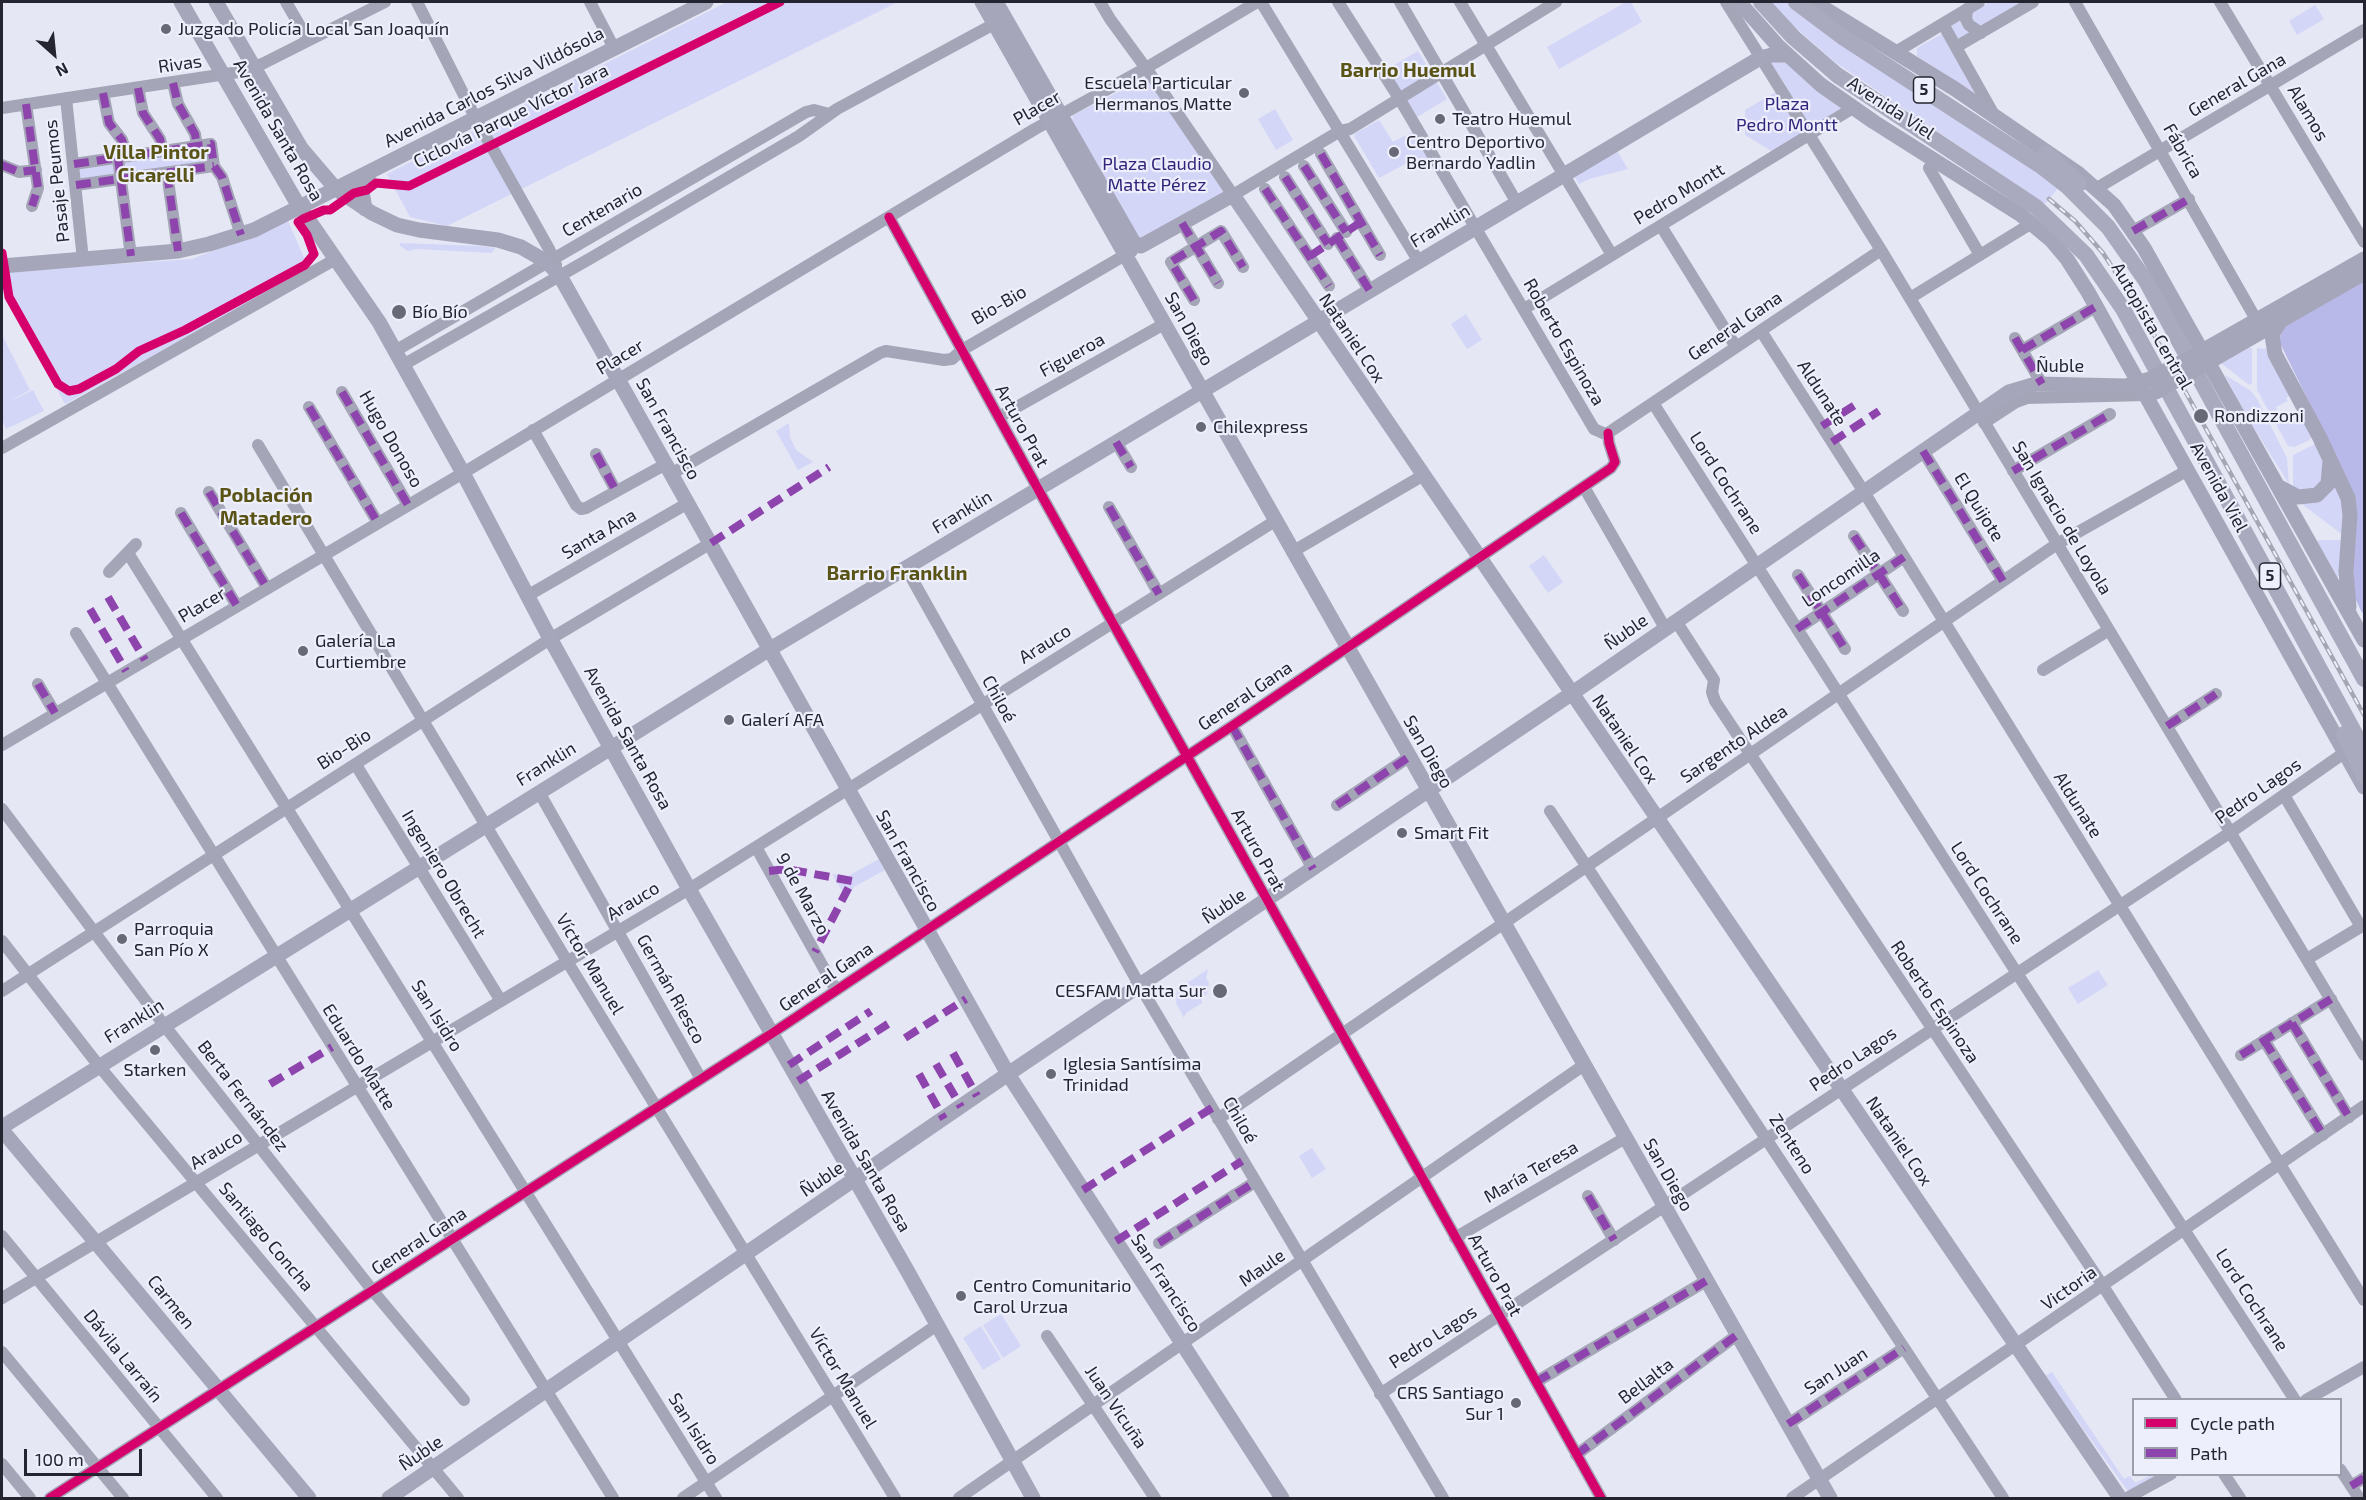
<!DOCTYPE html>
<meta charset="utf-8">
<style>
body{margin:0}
#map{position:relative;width:2366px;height:1500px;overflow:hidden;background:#e5e7f5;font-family:"Exo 2",sans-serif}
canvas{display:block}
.frame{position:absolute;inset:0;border:3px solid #242531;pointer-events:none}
.legend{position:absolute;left:2132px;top:1398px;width:210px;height:78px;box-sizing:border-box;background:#eeeffd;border:2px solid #9d9eab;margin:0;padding:8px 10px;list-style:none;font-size:18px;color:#242531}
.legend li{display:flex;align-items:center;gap:12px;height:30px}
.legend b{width:30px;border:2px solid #9d9eab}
.north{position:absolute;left:24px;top:24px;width:60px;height:60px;-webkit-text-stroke:4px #eeeffd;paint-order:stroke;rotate:153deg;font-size:16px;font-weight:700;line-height:24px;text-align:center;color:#242531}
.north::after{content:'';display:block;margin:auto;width:21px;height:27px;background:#242531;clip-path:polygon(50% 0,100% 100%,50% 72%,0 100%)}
.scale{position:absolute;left:24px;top:1449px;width:118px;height:27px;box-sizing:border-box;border:3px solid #242531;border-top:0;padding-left:8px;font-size:18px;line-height:21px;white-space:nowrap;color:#242531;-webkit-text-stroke:4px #eeeffd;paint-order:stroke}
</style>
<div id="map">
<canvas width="2366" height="1500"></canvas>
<div class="frame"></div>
<ul class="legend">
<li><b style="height:8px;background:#d6006c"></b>Cycle path</li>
<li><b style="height:8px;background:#8e44ad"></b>Path</li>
</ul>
<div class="north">N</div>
<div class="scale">100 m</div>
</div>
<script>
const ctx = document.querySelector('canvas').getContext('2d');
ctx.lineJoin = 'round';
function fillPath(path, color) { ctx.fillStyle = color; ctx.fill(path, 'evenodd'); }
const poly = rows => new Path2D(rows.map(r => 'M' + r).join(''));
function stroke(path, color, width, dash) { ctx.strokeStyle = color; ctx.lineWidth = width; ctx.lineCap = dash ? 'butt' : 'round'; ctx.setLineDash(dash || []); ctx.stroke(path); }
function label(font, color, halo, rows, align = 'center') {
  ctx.font = font + ' "Exo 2",sans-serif'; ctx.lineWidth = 4.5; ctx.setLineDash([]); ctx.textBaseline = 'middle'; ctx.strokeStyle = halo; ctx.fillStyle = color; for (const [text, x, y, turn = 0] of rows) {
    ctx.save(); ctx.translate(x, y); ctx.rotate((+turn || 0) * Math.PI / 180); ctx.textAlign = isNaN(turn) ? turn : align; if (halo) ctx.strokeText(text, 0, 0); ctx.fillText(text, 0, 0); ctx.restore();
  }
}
fillPath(poly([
 [727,2,898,2,447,226,410,217,387,174],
 [1626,2,1631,2,1642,22,1559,69,1547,47],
 [1772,2,1788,2,2059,187,2045,204,1835,62,1790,23],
 [1989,2,2029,2,1960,43,1950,25],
 [2315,5,2324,19,2297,35,2289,21],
 [1942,34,1976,91,1973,92,1917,56,1917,48],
 [1418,51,1447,99,1414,119,1384,71],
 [1769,61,1788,62,1845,107,1773,152,1745,135,1745,110,1786,86],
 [1144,79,1150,82,1225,189,1223,194,1144,238,1137,238,1072,121,1073,115],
 [1275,109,1293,140,1276,150,1258,119],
 [1379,120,1393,142,1412,132,1431,162,1414,171,1409,162,1379,178,1354,136,1356,133],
 [210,146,212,164,81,182,79,164],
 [1617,151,1628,169,1589,179,1579,184,1574,176],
 [288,221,309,269,65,404,2,289,2,272,192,259],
 [400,243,480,246,495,248,492,253,416,249,408,251,400,246],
 [1466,314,1482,340,1467,349,1451,324],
 [2,335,30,390,4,404,33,390,44,411,6,429,2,419],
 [2248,348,2252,348,2252,383,2249,385,2221,363],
 [2257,348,2267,349,2291,395,2286,398,2288,401,2276,407,2283,421,2298,414,2307,424,2312,437,2308,441,2294,447,2288,446,2257,390],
 [2225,375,2251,391,2257,399,2287,458,2289,484,2245,414],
 [789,423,790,437,796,450,813,462,798,470,776,431],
 [2315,444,2327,466,2322,487,2293,490,2293,455],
 [2338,483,2344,505,2342,533,2340,533,2298,501],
 [2319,540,2341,540,2339,576,2337,577,2317,542],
 [1544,555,1563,582,1548,593,1529,566],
 [879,859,885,870,854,887,847,900,832,874,848,876],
 [1208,969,1206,978,1209,983,1207,994,1202,997,1202,1003,1186,1013,1184,1018,1176,1003,1177,990],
 [2098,970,2108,985,2078,1004,2068,988],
 [1312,1148,1326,1169,1312,1178,1299,1156],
 [1001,1314,1021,1346,1003,1358,983,1325],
 [981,1326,1001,1359,983,1370,963,1338],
 [2052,1372,2124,1479,2130,1476,2135,1483,2151,1475,2164,1475,2130,1494,2045,1376]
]), '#d4d6f7');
fillPath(poly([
 [2364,280,2364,611,2362,613,2355,598,2347,480,2279,341,2283,328]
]), '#b8b9e9');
stroke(poly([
 [286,2,308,40],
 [417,2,476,119,549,249,556,265],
 [590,2,614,48],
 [1100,2,1110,19,1156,82,1233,195,1340,131,1350,129,1556,2],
 [1261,2,1419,262],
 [1338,2,1399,98,1594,429,1603,433,1608,433],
 [1400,2,1517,203],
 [1460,2,1612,255],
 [1726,2,1881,250,2364,1055],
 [2075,2,2257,321],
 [2220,2,2364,242],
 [1967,9,1966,19,1969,25,1981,33],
 [1943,24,1994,115],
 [1956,47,2033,2],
 [1894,53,1979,2],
 [173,83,178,104,195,134,197,146],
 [138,88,143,113,160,139,163,151],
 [103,93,109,123,122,140,127,156],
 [66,98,83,260],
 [26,104,38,188,32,206],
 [2,108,239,72,262,64,385,2],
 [1321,154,1380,255],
 [118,158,131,256],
 [74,164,211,144,214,166,222,177,241,235],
 [2,165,19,172,36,170],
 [1304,166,1346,232],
 [1929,168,1980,255],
 [167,173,178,251],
 [1285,177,1328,244],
 [76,185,214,166],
 [2097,188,2364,30],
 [1265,189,1329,286],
 [889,217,1038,489,1601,1498],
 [1182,223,1218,283],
 [1661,226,1736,347],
 [2133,231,2189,199],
 [1337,238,1370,291],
 [1910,298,2032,223],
 [1194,300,1171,262,1221,231,1243,267],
 [1524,309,1853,108],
 [1761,331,1864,492,2364,1300],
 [2015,338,2042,384],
 [2022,350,2097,306],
 [395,351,806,112,814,110,829,114],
 [403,365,591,258,799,136,837,109,994,24],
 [342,392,408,505],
 [1653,403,2011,964,2295,1400],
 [309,407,378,523],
 [999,417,1164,324],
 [1984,423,2016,402,2027,398,2146,395],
 [533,430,576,505,581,509,586,508,666,464],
 [1608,433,1881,250],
 [1116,442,1131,467],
 [258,445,570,966,895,1498],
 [2,448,334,260],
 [1923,451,2003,581],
 [596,454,616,491],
 [2013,471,2110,414],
 [671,474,880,353,886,351,944,360,952,359,962,350,1132,251],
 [1584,487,1665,628],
 [209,492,267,588],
 [1109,507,1159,594],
 [181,513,237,606],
 [1854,536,1903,611],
 [1292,552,1422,476],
 [128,553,716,1498],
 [906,568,1140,986,1443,1498],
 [109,572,136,544],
 [1798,575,1845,649],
 [527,596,688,503],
 [1676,621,1714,680,1712,692,1715,701,2103,1286,2176,1400],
 [1797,629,1904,557],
 [76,633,613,1498],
 [2043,670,2109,630],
 [38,684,55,713],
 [1232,726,1313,869],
 [2167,726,2216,694],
 [2,745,463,473,1035,129,1146,68,1257,2],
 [356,765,501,1001],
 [539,792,701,1079],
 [2284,795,2361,927],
 [1337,805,1409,757],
 [2,809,164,1025,373,1291,464,1400],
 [1550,811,2003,1498],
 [756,847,836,990],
 [2,941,99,1066,458,1498],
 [2307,959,2364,925],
 [2,991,550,639,711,543],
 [2292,1023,2349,1117],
 [2264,1040,2323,1135],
 [2241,1055,2331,999],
 [1218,1119,2057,544,2188,470],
 [1588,1196,1614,1240],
 [2,1236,217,1498],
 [1455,1238,1625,1138],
 [1159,1243,1255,1182],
 [2,1298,689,889,1275,521],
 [1047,1336,1155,1498],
 [2,1352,123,1498],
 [1536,1382,1706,1281],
 [1380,1394,2231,832,2344,753],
 [2306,1400,2364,1367],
 [1788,1424,1904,1348],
 [1576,1455,1737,1335],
 [2,1464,30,1498],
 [2340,1469,2359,1498],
 [2224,1474,2240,1498],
 [2351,1486,2364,1478],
 [50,1498,771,1034,1232,726,1611,468,1615,462,1609,443,1608,433],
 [683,1498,937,1325],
 [959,1498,1584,1065],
 [1792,1498,2364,1106],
 [2127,1498,2171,1474]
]), '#a4a5b6', 12);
stroke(poly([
 [181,2,297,203,379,322,463,473,546,631,689,889,908,1272,1033,1498],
 [216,2,301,148,336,189,372,213,397,225,419,230,498,240,521,247,547,262,560,276,1008,1074,1282,1498],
 [982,2,1830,1498],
 [996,2,1134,243,1141,246,1233,195,2120,1498],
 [1739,2,1778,46,1821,85,1874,122,2021,215,2051,240,2067,259,2088,292,2364,787],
 [1814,2,1955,89,2079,174,2114,205,2144,248,2364,640],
 [365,209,362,191,370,172],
 [2,266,178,251,209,244,254,230,706,2],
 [2279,323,2272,335,2275,354,2320,438,2348,498,2350,515,2346,571,2349,607],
 [2195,355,2364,259],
 [2202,366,2364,273],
 [2281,488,2298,497,2317,495,2328,484,2330,461],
 [2,1127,770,649,1728,77,1760,58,1772,55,1787,55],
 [2,1130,309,1498],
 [389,1498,1008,1074,1571,694,2009,392,2036,384,2126,386,2150,379]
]), '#a6a6ba', 15);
stroke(poly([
 [1761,2,1793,37,1837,75,2036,207,2086,255,2123,309,2364,750],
 [1796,2,1844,38,2041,166,2068,187,2108,227,2146,281,2364,679],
 [2046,153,2079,184],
 [2344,734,2364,776]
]), '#aaaabe', 16);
const rail = poly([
 [2049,199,2075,221,2103,253,2142,313,2364,715]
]);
stroke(rail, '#a4a6b3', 4.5);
stroke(rail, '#eeeffd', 2, [7]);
stroke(poly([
 [2150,379,2195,355],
 [2156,392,2202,366]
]), '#a6a6ba', 15);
stroke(poly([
 [173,83,178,104,195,134,197,146],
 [138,88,143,113,160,139,163,151],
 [103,93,109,123,122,140,127,156],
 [26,104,38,188,32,206],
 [1321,154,1380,255],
 [118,158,131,256],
 [74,164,211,144,214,166,222,177,241,235],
 [2,165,19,172,36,170],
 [1304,166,1346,232],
 [167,173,178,251],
 [1285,177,1328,244],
 [76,185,214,166],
 [1265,189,1329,286],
 [1182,223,1218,283],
 [2133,231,2189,199],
 [1337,238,1370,291],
 [1310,256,1361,222],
 [1194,300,1171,262,1221,231,1243,267],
 [2015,338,2042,384],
 [2022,350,2097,306],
 [342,392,408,505],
 [309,407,378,523],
 [1822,426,1858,403],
 [1116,442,1131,467],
 [1832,442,1879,411],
 [1923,451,2003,581],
 [596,454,616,491],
 [2013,471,2110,414],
 [209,492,267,588],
 [1109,507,1159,594],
 [181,513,237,606],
 [1854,536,1903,611],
 [711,543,829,467],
 [1798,575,1845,649],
 [108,597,145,660],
 [90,609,126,671],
 [1797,629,1904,557],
 [38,684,55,713],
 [1232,726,1313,869],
 [2167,726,2216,694],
 [1337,805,1409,757],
 [769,871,787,869,852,881,815,952],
 [2292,1023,2349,1117],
 [905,1038,966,999],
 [2264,1040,2323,1135],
 [953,1053,977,1096],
 [2241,1055,2331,999],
 [936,1064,961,1107],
 [789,1065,871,1011],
 [919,1074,944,1119],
 [798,1081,888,1024],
 [270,1084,332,1047],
 [1083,1190,1212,1108],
 [1588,1196,1614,1240],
 [1116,1241,1242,1161],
 [1159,1243,1255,1182],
 [1536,1382,1706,1281],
 [1788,1424,1904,1348],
 [1576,1455,1737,1335],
 [2351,1486,2364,1478]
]), '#8e44ad', 8, [15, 8]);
stroke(poly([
 [889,217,1038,489,1601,1498],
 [2,253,9,297,58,384,69,391,79,389,116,369,139,351,185,330,305,265,314,254,307,235,298,222,303,219,324,210,330,210,354,193,367,190,376,183,409,186,780,2],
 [50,1498,771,1034,1232,726,1611,468,1615,462,1609,443,1608,433]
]), '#d6006c', 9);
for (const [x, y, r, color] of [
 [166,29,6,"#686976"],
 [1244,93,6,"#686976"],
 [1440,119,6,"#686976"],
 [1394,152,6,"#686976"],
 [399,312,8,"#686976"],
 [2201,416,8,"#686976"],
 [1201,427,6,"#686976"],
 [303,651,6,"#686976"],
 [729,720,6,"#686976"],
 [1402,833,6,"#686976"],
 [122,939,6,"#686976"],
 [1220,991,8,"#686976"],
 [155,1050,6,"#686976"],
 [1051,1074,6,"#686976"],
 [961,1296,6,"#686976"],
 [1516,1403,6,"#686976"]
]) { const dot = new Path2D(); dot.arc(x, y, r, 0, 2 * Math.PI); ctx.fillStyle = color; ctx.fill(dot); stroke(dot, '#eeeffd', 2); }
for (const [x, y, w] of [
 [1924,90,21],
 [2270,576,21]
]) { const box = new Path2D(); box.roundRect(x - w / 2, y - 13, w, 26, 4.5); ctx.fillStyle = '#eeeffd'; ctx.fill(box); stroke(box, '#242531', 1.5); }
label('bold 16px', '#242531', null, [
 ["5",1924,90],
 ["5",2270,576]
]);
label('18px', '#242531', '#eeeffd', [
 ["Juzgado Policía Local San Joaquín",178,29],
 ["Escuela Particular",1232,83,"right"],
 ["Hermanos Matte",1232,104,"right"],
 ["Teatro Huemul",1452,119],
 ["Centro Deportivo",1406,142],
 ["Bernardo Yadlin",1406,163],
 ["Bío Bío",412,312],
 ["Rondizzoni",2214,416],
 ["Chilexpress",1213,427],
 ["Galería La",315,641],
 ["Curtiembre",315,662],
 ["Galerí AFA",741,720],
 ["Smart Fit",1414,833],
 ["Parroquia",134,929],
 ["San Pío X",134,950],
 ["CESFAM Matta Sur",1206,991,"right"],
 ["Iglesia Santísima",1063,1064],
 ["Trinidad",1063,1085],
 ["Starken",155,1070,"center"],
 ["Centro Comunitario",973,1286],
 ["Carol Urzua",973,1307],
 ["CRS Santiago",1504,1393,"right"],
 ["Sur 1",1504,1414,"right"]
], 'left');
label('18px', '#242531', '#eeeffd', [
 ["Rivas",180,64,-8],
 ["General Gana",2237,85,-30],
 ["Avenida Carlos Silva Vildósola",494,87,-27],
 ["Placer",1037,108,-30],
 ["Avenida Viel",1891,108,33],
 ["Alamos",2308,113,59],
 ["Ciclovía Parque Víctor Jara",511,116,-26],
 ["Avenida Santa Rosa",278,130,60],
 ["Fábrica",2183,151,60],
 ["Pasaje Peumos",57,181,-96],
 ["Pedro Montt",1679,194,-31],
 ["Centenario",602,210,-30],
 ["Franklin",1440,226,-31],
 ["Bio-Bio",999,305,-30],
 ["General Gana",1735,326,-34],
 ["Autopista Central",2152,326,60],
 ["San Diego",1189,329,61],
 ["Nataniel Cox",1352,338,56],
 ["Roberto Espinoza",1564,342,60],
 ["Figueroa",1072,355,-29],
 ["Placer",620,357,-31],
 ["Ñuble",2060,366],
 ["Aldunate",1822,393,57],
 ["Arturo Prat",1022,426,61],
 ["San Francisco",668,429,61],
 ["Hugo Donoso",391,439,60],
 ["Lord Cochrane",1726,483,57],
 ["Avenida Viel",2219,487,61],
 ["El Quijote",1979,507,58],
 ["Franklin",962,512,-31],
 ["San Ignacio de Loyola",2062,518,59],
 ["Santa Ana",599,534,-30],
 ["Loncomilla",1841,578,-34],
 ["Placer",202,605,-31],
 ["Ñuble",1626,632,-35],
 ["Arauco",1045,644,-32],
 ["General Gana",1245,696,-34],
 ["Chiloé",999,699,61],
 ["Avenida Santa Rosa",628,738,61],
 ["Nataniel Cox",1625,739,56],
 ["Sargento Aldea",1734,744,-34],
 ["Bio-Bio",344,749,-33],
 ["San Diego",1428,752,60],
 ["Franklin",546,764,-32],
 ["Pedro Lagos",2258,791,-35],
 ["Aldunate",2078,805,58],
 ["Arturo Prat",1258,850,61],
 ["San Francisco",908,861,61],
 ["Ingeniero Obrecht",444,874,59],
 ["Lord Cochrane",1987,893,57],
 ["9 de Marzo",803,894,61],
 ["Arauco",633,901,-31],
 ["Ñuble",1224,906,-34],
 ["Víctor Manuel",590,964,59],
 ["General Gana",826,977,-34],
 ["Germán Riesco",671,989,61],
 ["Roberto Espinoza",1935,1002,56],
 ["San Isidro",437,1016,58],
 ["Franklin",134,1021,-32],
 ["Eduardo Matte",359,1057,58],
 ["Pedro Lagos",1853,1059,-34],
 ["Berta Fernández",243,1096,52],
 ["Chiloé",1240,1120,60],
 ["Nataniel Cox",1899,1141,56],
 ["Zenteno",1792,1144,57],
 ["Arauco",216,1150,-31],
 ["Avenida Santa Rosa",866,1161,60],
 ["María Teresa",1531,1172,-30],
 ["San Diego",1668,1175,60],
 ["Ñuble",822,1179,-34],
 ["Santiago Concha",266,1237,50],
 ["General Gana",419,1241,-33],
 ["Maule",1262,1268,-35],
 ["Arturo Prat",1495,1275,61],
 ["San Francisco",1166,1283,57],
 ["Victoria",2069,1288,-35],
 ["Lord Cochrane",2252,1300,57],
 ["Carmen",171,1302,51],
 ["Pedro Lagos",1433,1337,-33],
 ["Dávila Larraín",123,1356,51],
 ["San Juan",1836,1371,-33],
 ["Víctor Manuel",843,1378,59],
 ["Bellalta",1646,1381,-37],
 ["Juan Vicuña",1116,1407,56],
 ["San Isidro",694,1429,58],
 ["Ñuble",421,1453,-34]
]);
label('18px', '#31247a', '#eeeffd', [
 ["Plaza",1787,104],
 ["Pedro Montt",1787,125],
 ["Plaza Claudio",1157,164],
 ["Matte Pérez",1157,185]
]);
label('bold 20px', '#595315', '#eeeffd', [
 ["Barrio Huemul",1408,70],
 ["Villa Pintor",156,152],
 ["Cicarelli",156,175],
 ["Población",266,495],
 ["Matadero",266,518],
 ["Barrio Franklin",897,573]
]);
</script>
